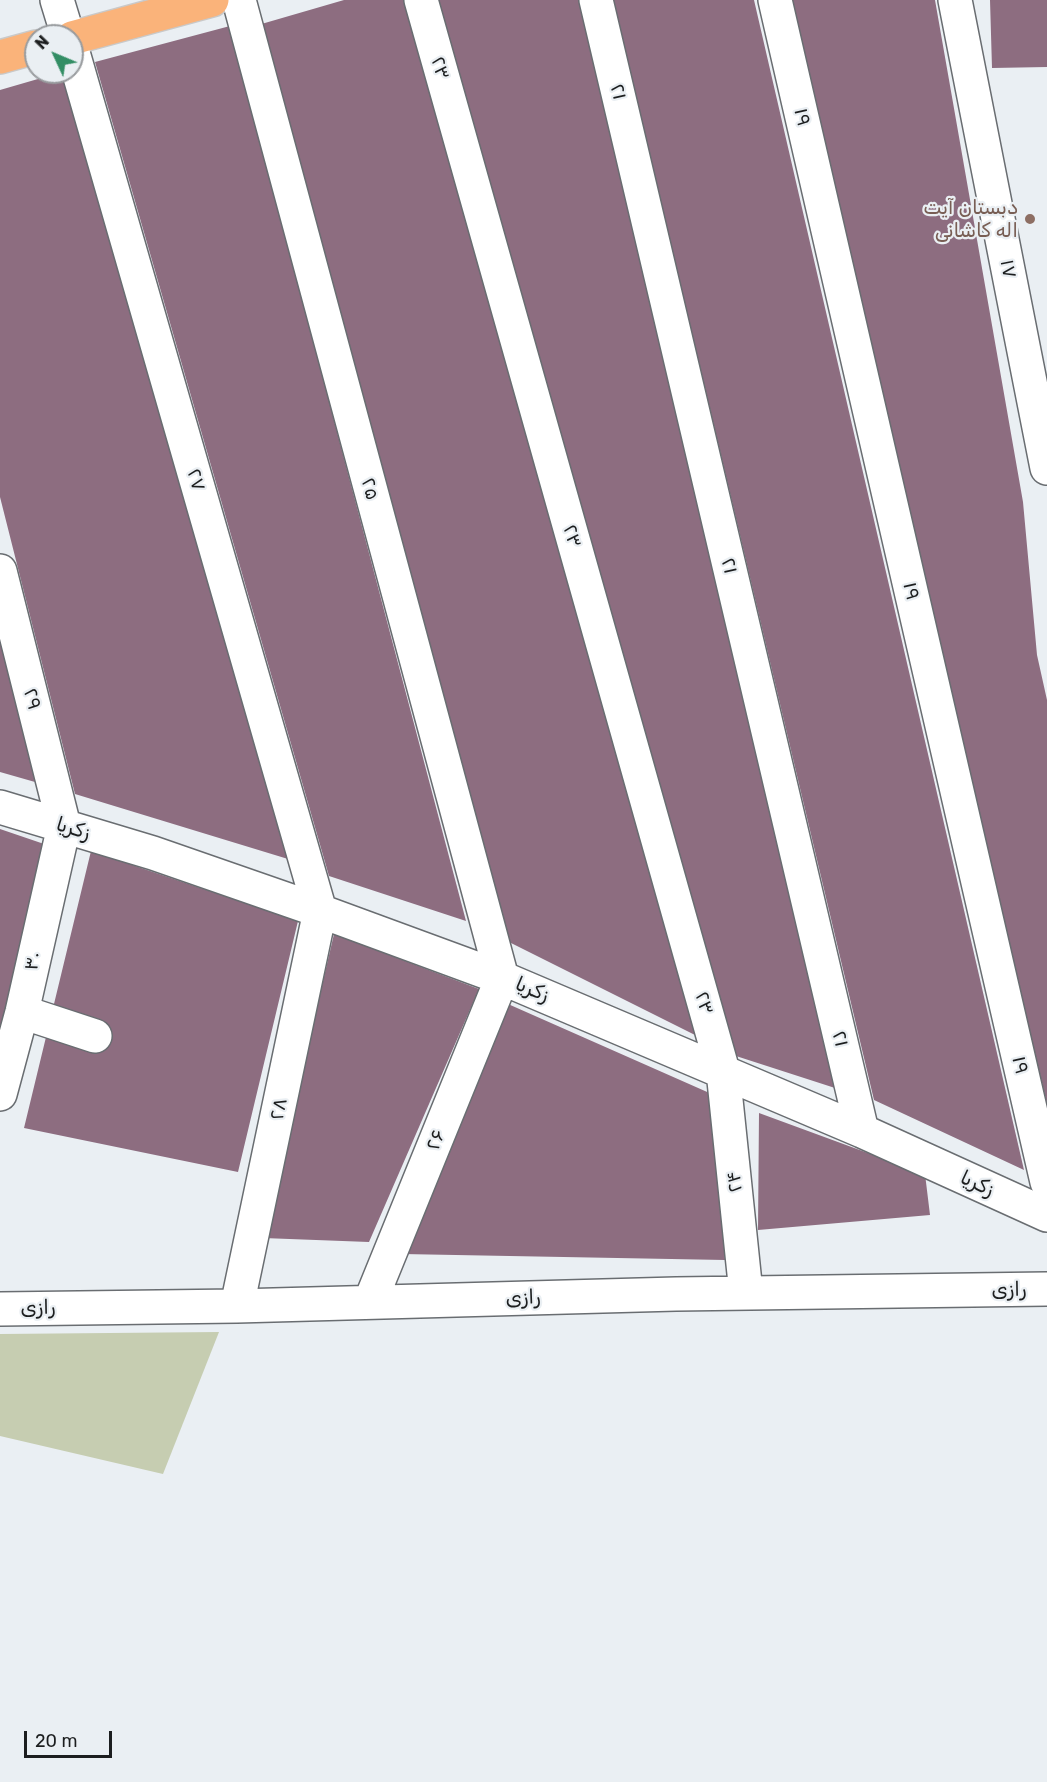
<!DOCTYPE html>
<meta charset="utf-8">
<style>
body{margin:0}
#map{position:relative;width:1047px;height:1782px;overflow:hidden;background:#eaeff3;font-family:Rubik,sans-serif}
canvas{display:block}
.north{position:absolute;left:24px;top:24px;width:60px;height:60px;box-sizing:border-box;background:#eaeff3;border:2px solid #989b9e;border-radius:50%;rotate:314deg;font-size:16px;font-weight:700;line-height:24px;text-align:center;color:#1c1e1f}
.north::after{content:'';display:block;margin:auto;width:21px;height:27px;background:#338e65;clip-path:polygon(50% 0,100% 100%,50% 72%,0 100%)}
.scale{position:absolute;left:24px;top:1731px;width:88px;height:27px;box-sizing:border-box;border:3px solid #1c1e1f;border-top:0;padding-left:8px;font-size:18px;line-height:21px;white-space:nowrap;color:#1c1e1f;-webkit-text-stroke:4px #eaeff3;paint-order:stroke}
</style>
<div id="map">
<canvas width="1047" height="1782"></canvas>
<div class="north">N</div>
<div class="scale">20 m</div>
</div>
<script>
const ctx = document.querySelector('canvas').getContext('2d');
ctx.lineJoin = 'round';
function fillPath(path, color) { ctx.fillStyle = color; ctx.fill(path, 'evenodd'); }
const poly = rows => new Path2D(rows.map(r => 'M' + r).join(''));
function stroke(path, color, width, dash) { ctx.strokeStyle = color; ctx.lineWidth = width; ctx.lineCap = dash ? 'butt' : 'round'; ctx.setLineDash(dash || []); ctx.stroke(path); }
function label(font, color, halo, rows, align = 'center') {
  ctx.font = font + ' Rubik,Cairo,sans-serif'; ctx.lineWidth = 4.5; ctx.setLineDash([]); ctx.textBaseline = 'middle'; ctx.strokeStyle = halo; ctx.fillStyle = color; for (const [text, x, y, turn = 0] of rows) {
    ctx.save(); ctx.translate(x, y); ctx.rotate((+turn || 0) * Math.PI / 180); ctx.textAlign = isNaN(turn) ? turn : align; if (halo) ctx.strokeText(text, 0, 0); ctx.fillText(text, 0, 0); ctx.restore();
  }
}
fillPath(poly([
 [219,1332,163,1474,0,1436,0,1334]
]), '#c6cdb1');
fillPath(poly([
 [344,0,406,0,697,1036,505,940,258,25],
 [438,0,581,0,835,1088,736,1056],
 [613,0,754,0,1024,1170,874,1100],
 [789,0,935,0,1023,502,1037,655,1047,700,1047,1104],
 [990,0,1047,0,1047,67,992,68],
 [230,26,466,921,329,876,95,62],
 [62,72,288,859,75,794,0,497,0,90],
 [0,643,1,643,35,782,0,772],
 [0,829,47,845,0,1041],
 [91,851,298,921,238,1172,24,1128],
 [334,934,479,989,369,1242,263,1238],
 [508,1004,714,1095,725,1260,402,1254],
 [759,1113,925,1174,930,1215,758,1230]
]), '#8d6d80');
const minor = poly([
 [57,0,68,36],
 [239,0,502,978,370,1302],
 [421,0,723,1071,746,1293],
 [596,0,862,1131],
 [775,0,1047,1182],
 [955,0,1047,468],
 [72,49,320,911,237,1306],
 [0,571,64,826,22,1012,0,1094],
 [0,807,153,853,320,911,502,978,862,1131,1047,1215],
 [22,1012,95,1036],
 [0,1309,237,1306,676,1294,1047,1289]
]);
const major = poly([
 [72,38,212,0],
 [0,57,36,47]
]);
stroke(minor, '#696d71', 36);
stroke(major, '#c9c9c9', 36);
stroke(minor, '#fff', 33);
stroke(major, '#fab37a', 33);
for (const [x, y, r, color] of [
 [1030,219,6,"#8d6e63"]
]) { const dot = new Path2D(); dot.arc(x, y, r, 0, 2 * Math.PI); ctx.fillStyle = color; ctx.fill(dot); stroke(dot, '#eaeff3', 2); }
label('20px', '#1c1e1f', '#eaeff3', [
 ["۲۳",440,68,74],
 ["۲۱",618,92,77],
 ["۱۹",802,117,77],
 ["۱۷",1008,269,79],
 ["۲۷",196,480,74],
 ["۲۵",370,489,75],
 ["۲۳",572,536,74],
 ["۲۱",729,566,77],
 ["۱۹",911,591,77],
 ["۲۹",32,699,76],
 ["زکریا",73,829,17],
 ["۳۰",33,961,-77],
 ["زکریا",532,990,23],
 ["۲۳",704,1003,74],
 ["۲۱",840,1039,77],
 ["۱۹",1020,1065,77],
 ["۲۸",279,1109,-78],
 ["۲۶",436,1140,-68],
 ["۲۴",735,1182,-96],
 ["زکریا",977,1184,25],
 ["رازی",1009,1290,-1],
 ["رازی",523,1298,-2],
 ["رازی",38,1308,-1]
]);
label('20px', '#785e54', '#eaeff3', [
 ["دبستان آیت",1018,208],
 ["اله کاشانی",1018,231]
], 'right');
</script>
